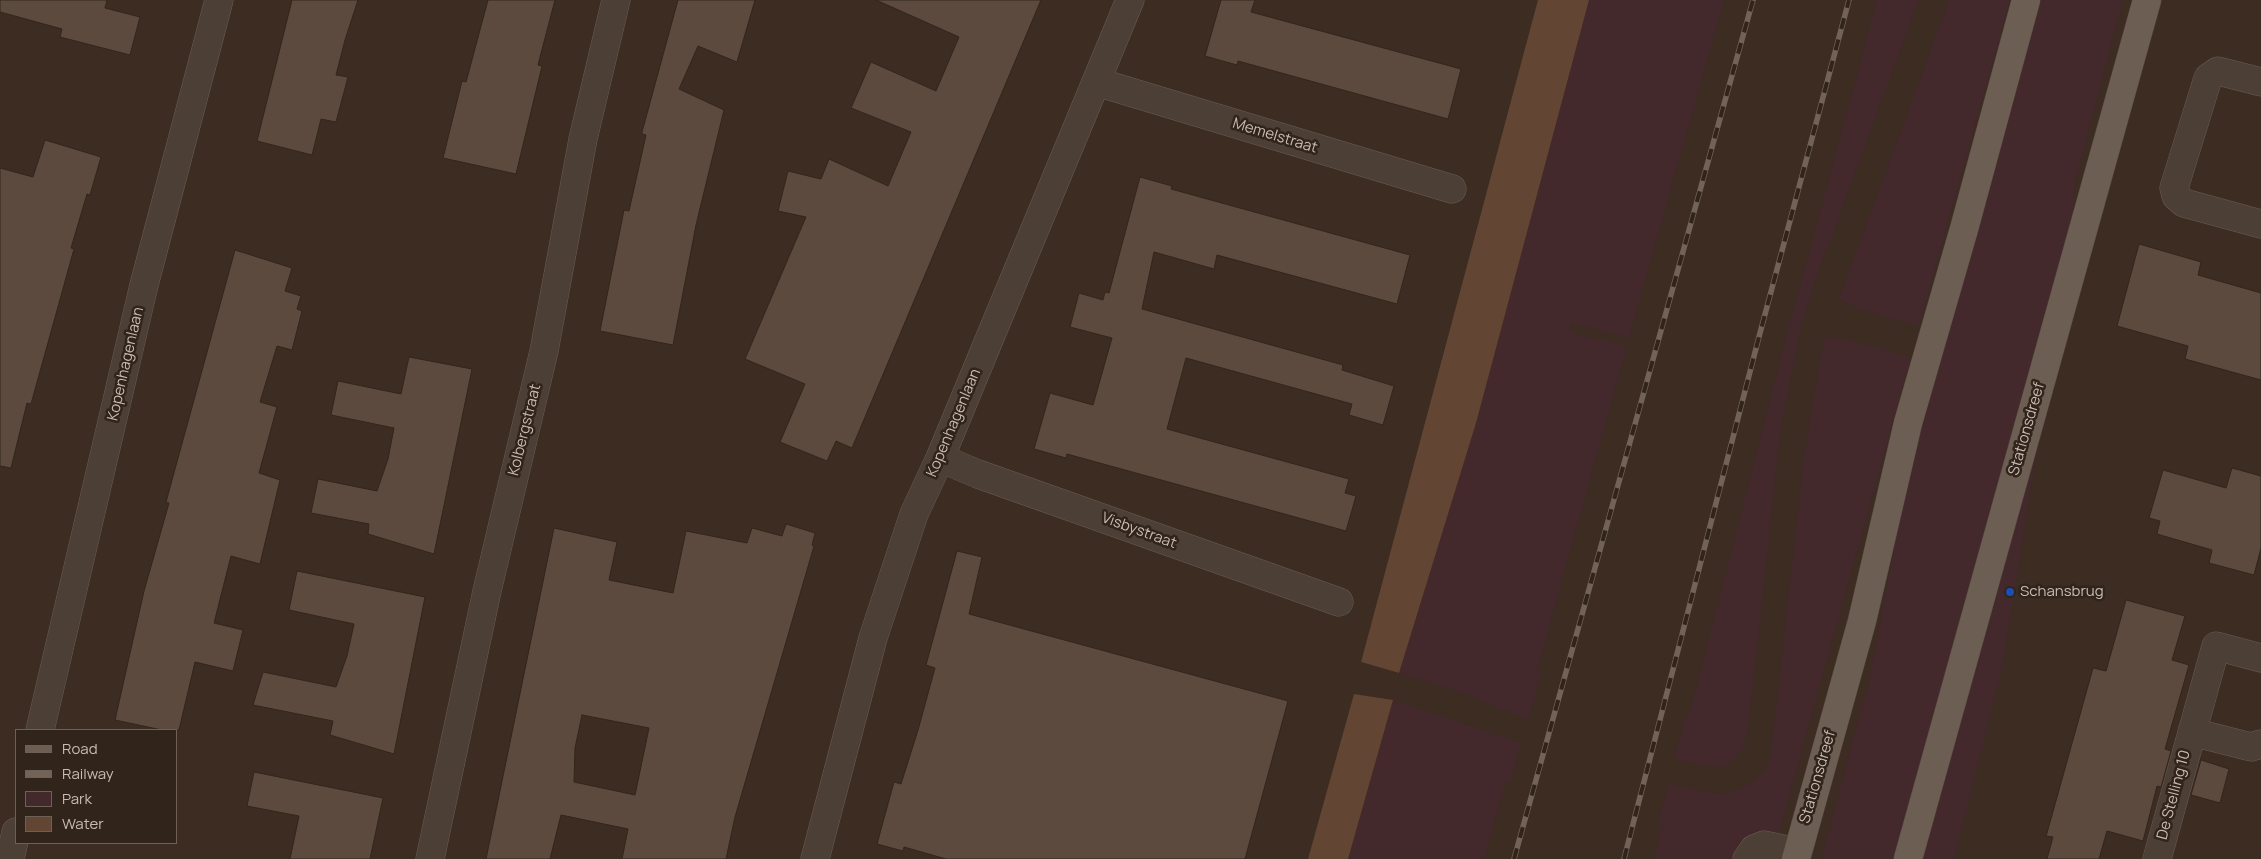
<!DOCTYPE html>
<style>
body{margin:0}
#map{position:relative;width:2261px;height:859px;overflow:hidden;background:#3c2c22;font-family:Manrope,sans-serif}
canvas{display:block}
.legend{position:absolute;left:15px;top:729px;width:162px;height:115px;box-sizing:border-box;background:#31241b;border:1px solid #6d6057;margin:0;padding:6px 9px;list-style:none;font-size:15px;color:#c8bbb1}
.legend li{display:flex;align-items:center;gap:10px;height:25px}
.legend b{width:25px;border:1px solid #6d6057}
</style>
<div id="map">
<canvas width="2261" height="859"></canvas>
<ul class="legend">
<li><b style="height:6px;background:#6c5e53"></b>Road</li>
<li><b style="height:6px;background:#736357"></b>Railway</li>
<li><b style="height:14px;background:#43282c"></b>Park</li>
<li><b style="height:14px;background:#624633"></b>Water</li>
</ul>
</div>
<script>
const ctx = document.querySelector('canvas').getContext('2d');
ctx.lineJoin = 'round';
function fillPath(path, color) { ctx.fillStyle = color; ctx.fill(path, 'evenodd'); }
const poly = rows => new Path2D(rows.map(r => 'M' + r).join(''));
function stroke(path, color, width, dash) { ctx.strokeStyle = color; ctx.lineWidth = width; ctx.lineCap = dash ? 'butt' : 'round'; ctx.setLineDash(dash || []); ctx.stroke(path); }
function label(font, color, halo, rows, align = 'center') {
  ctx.font = font + ' Manrope,sans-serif'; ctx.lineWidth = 5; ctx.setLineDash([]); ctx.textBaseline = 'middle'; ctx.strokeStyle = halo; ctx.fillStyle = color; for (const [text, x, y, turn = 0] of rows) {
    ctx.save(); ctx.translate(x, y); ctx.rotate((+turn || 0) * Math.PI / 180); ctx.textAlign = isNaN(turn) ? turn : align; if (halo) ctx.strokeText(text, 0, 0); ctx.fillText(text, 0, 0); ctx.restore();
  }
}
fillPath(poly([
 [1589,0,1724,0,1629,338,1571,323,1569,332,1627,346,1537,671,1542,672,1528,720,1463,693,1399,673,1476,423],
 [1877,0,1919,0,1817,276,1799,335,1780,435,1749,722,1744,744,1735,759,1728,765,1716,767,1703,766,1674,759,1686,715,1689,716,1784,345],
 [1949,0,2010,0,1919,326,1856,308,1839,298],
 [2038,0,2123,0,2074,186,2073,223,1964,604,1896,859,1821,859,1869,681,1906,485],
 [1836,337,1911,357,1778,836,1736,859,1654,859,1663,823,1658,822,1668,784,1704,792,1728,793,1751,783,1760,775,1767,767,1771,755,1802,471,1812,404,1824,339],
 [2042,416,2003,663,1954,859,1920,859],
 [1393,700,1521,743,1511,781,1506,780,1484,859,1348,859]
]), '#43282c');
fillPath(poly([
 [1538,0,1589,0,1476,423,1399,673,1360,666],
 [1354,694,1393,700,1348,859,1308,859]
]), '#624633');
fillPath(poly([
 [1358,661,1399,673,1402,673,1399,675,1359,668,1357,666]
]), '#3c2c22');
const building = poly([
 [0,0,107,0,105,8,140,17,130,55,60,37,62,29,0,12,0,0],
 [292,0,358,0,345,40,336,75,348,77,336,122,321,119,312,155,257,141,292,0],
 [488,0,555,0,538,65,542,66,516,174,443,158,462,81,466,82,488,0],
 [678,0,755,0,737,62,698,46,679,89,724,110,696,225,673,345,600,331,624,210,629,211,646,135,642,134,642,132,678,0],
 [876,0,1041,0,852,448,836,441,827,461,780,442,805,384,745,359,806,217,778,211,788,171,821,179,829,159,888,186,911,132,851,108,871,62,936,91,959,37,876,0],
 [1221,0,1255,0,1251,12,1461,69,1448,119,1238,61,1237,65,1205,56,1221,0],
 [45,140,101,157,90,195,87,194,71,248,74,249,31,404,27,403,11,468,0,466,0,168,33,177,45,140],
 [1140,177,1172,186,1171,189,1410,255,1397,304,1217,255,1214,269,1154,252,1142,309,1343,365,1342,370,1394,386,1383,425,1349,415,1352,404,1186,358,1167,429,1349,479,1345,493,1356,496,1346,531,1067,454,1066,458,1034,449,1050,393,1093,405,1112,338,1070,327,1079,293,1103,300,1105,292,1109,293,1140,177],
 [2139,244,2201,262,2198,275,2261,293,2261,380,2185,359,2188,346,2117,326,2139,244],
 [235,250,292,268,285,291,301,296,297,309,302,311,292,350,277,346,260,402,277,407,259,473,280,480,260,564,231,556,214,623,243,630,233,671,195,662,179,730,162,730,115,720,144,591,169,503,166,502,235,250],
 [409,357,472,369,434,554,368,534,369,524,311,513,318,479,377,491,388,459,394,428,331,415,338,381,401,394,409,357],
 [2232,468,2261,476,2261,548,2254,575,2209,563,2212,550,2157,534,2160,521,2149,518,2163,470,2226,488,2232,468],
 [786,524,815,533,812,545,814,546,735,817,726,859,622,859,628,829,561,815,550,859,486,859,554,528,617,542,609,580,673,593,686,531,747,543,752,528,782,536,786,524],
 [582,715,649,728,635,795,574,782,575,748,582,715],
 [957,551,982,557,969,614,1288,701,1245,859,946,859,904,847,903,851,877,844,894,782,901,784,918,730,935,668,926,665,957,551],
 [297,571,425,597,394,754,330,735,333,721,253,705,263,672,336,687,347,656,354,624,289,610,297,571],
 [2126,600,2185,616,2172,660,2189,665,2165,749,2171,751,2161,787,2157,786,2143,841,2107,831,2099,859,2047,859,2053,837,2046,836,2047,833,2093,668,2106,671,2126,600],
 [2201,760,2229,769,2220,803,2191,795,2201,760],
 [254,772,383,798,370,859,290,859,299,816,247,806,254,772]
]);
fillPath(building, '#5b4a3d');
stroke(building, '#33261d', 1);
const minor = poly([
 [1097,82,1452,189],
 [2261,82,2218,71,2208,78,2174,188,2176,196,2184,203,2261,224],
 [940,458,978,474,1339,602],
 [40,730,144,285,219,0],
 [2192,732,2251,747,2261,744],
 [10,859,16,832],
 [430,859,487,591,544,351,583,139,616,0],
 [815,859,873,638,914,514,940,458,1130,0],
 [1747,859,1754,849,1764,845,1797,852],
 [2157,859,2216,646,2261,658]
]);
const major = poly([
 [1796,859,1862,621,1908,423,1964,229,2026,0],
 [1908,859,2147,0]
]);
stroke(minor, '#6a5d54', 29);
stroke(major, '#55483f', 29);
stroke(minor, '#4c3f35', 28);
stroke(major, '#6c5e53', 28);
const rail = poly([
 [1514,859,1753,0],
 [1624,859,1760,333,1849,0]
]);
stroke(rail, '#736357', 5.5);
stroke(rail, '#31241b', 4, [11]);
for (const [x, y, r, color] of [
 [2010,592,5,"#1a4fb4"]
]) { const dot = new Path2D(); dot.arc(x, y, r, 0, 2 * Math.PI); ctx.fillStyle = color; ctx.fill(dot); stroke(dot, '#31241b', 2); }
label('15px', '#c8bbb1', '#31241b', [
 ["Memelstraat",1275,136,17],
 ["Kopenhagenlaan",126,364,-77],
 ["Kopenhagenlaan",954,423,-67],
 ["Stationsdreef",2027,429,-74],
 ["Kolbergstraat",525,430,-76],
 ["Visbystraat",1139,531,20],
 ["Stationsdreef",1818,777,-74],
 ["De Stelling 10",2174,795,-75]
]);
label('15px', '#c8bbb1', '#31241b', [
 ["Schansbrug",2020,592]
], 'left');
</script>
